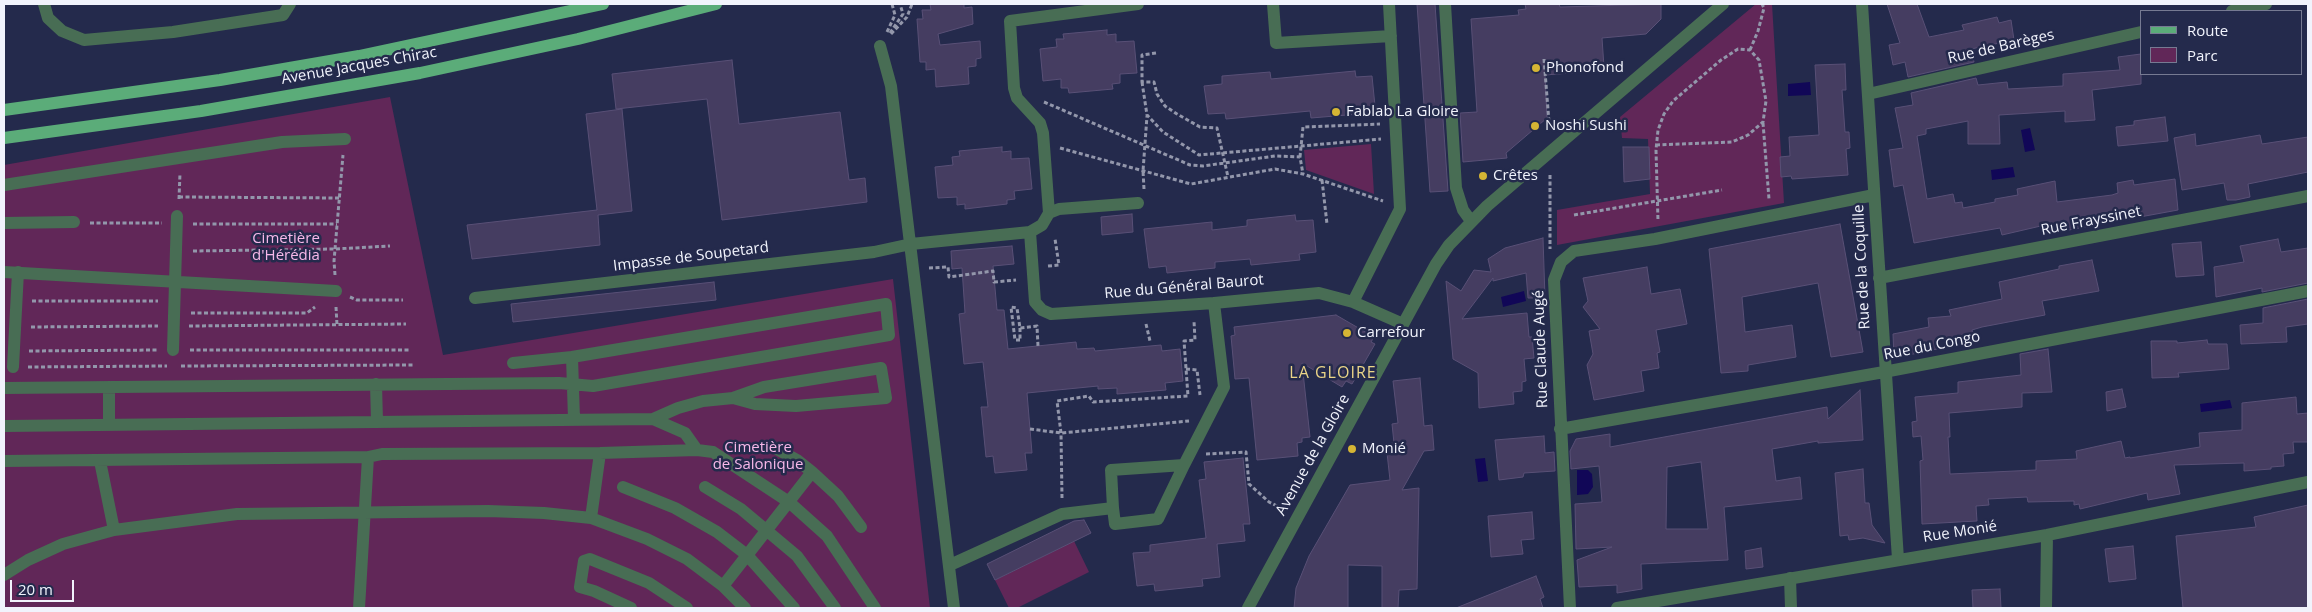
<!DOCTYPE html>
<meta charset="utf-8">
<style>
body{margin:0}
#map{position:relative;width:2312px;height:612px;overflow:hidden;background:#242a4c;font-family:"Open Sans",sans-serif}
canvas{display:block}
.frame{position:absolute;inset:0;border:5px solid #f1f3fc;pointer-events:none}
.legend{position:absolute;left:2140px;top:10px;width:162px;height:65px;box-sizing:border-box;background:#242a4c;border:1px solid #767a92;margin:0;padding:6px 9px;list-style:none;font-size:15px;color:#f1f3fc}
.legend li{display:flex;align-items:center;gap:10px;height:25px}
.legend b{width:25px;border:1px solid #767a92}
.scale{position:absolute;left:10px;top:580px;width:64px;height:22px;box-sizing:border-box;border:2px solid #f1f3fc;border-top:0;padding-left:6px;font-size:15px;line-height:18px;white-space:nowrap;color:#f1f3fc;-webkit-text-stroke:4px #242a4c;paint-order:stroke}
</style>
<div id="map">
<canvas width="2312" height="612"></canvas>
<div class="frame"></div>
<ul class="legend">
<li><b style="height:6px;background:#5bac79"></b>Route</li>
<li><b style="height:14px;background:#612758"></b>Parc</li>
</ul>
<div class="scale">20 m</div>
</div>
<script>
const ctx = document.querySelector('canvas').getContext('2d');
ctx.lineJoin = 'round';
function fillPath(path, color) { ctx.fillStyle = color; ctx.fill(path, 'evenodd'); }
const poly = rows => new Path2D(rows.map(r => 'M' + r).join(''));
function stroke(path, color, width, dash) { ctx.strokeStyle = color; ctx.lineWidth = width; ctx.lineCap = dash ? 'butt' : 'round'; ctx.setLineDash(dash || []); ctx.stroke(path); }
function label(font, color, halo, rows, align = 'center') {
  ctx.font = font + ' "Open Sans",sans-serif'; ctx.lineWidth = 5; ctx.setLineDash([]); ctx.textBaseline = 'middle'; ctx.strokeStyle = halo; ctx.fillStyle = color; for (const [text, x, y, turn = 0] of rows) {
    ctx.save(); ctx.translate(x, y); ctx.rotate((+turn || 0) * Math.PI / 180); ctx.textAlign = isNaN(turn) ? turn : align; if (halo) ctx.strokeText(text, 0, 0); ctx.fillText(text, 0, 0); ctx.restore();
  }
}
fillPath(poly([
 [1756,4,1772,4,1784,203,1557,245,1557,210,1650,194,1648,139,1622,138,1620,117],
 [390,97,443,355,893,279,930,608,4,608,4,165],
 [1371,144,1374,194,1306,170,1304,150],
 [1074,541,1089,572,1017,608,1009,608,995,580]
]), '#612758');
fillPath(poly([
 [1810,82,1811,95,1788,96,1788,84],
 [2030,128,2035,150,2025,152,2021,130],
 [2013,167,2015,177,1992,180,1991,170],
 [1524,291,1526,301,1503,307,1501,297],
 [2230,400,2232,408,2201,412,2200,404],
 [1485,458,1488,481,1478,482,1475,459],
 [1577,470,1588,470,1592,474,1593,487,1588,494,1577,495]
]), '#110757');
const building = poly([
 [930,4,964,4,964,8,972,7,973,24,938,34,940,45,980,41,981,58,976,59,976,66,968,67,969,84,936,87,935,69,926,70,926,62,920,62,917,19,923,19,922,10,931,10,930,4],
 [1417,4,1435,4,1448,191,1430,192,1417,4],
 [1525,4,1559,4,1560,7,1661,4,1661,19,1646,34,1602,38,1604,67,1598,71,1545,75,1547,118,1506,153,1507,158,1463,162,1460,113,1477,112,1471,19,1519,15,1518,10,1526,9,1525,4],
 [1887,4,1917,4,1929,37,1964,30,1962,25,1997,17,1999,23,2011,20,2014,40,1971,49,1974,62,1908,77,1905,62,1893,65,1889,45,1900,43,1887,4],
 [1107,30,1107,35,1116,34,1116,42,1134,41,1137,73,1120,74,1120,83,1112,84,1113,89,1069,93,1068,88,1061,88,1061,79,1043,81,1040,49,1057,47,1056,39,1064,39,1063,34,1107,30],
 [2141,54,2141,84,2092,90,2095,120,2065,122,2065,111,1999,115,2000,144,1968,144,1968,121,1926,129,1926,134,1917,136,1927,199,1953,194,1955,203,1962,202,1963,208,1995,202,1995,199,2018,195,2017,189,2055,181,2057,202,2112,195,2118,193,2117,183,2133,180,2134,185,2175,179,2178,210,2047,234,2045,225,2002,235,2000,228,1914,243,1903,185,1894,187,1889,150,1903,148,1895,108,1913,105,1911,93,1976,78,1978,85,2007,82,2008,89,2063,86,2063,74,2120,70,2118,57,2141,54],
 [732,60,739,124,840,112,849,180,865,178,867,202,722,220,707,99,616,109,612,74,732,60],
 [1845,64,1846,90,1842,90,1845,132,1849,132,1850,148,1846,149,1848,175,1792,179,1791,176,1781,177,1780,157,1790,156,1789,137,1819,135,1815,65,1845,64],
 [1355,71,1356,77,1372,76,1375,106,1358,107,1359,114,1311,118,1310,111,1226,119,1225,113,1208,114,1204,86,1222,84,1222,76,1270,72,1271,79,1355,71],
 [622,109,632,211,598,215,600,245,472,259,467,225,597,210,586,114,622,109],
 [2165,117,2168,141,2118,146,2116,127,2134,125,2134,121,2165,117],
 [2195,134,2196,146,2260,135,2262,144,2308,137,2308,172,2248,184,2250,197,2236,200,2227,200,2224,183,2182,190,2174,138,2195,134],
 [1002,147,1002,152,1011,151,1011,159,1029,158,1032,189,1014,191,1015,199,1007,200,1007,204,965,209,965,204,957,205,957,197,938,198,935,167,953,165,952,157,960,156,959,151,1002,147],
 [1623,147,1649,147,1650,179,1624,182,1623,147],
 [1132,214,1133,232,1102,235,1101,217,1132,214],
 [1295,215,1296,221,1313,220,1316,252,1299,254,1300,260,1251,265,1250,259,1215,262,1215,268,1167,273,1166,266,1149,268,1144,229,1212,222,1212,230,1247,226,1247,220,1295,215],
 [1840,224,1863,352,1831,357,1818,283,1742,297,1745,332,1792,325,1796,357,1748,365,1748,371,1721,373,1709,249,1840,224],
 [1543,238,1545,298,1528,298,1526,273,1493,281,1493,278,1462,319,1527,313,1529,337,1532,337,1534,358,1524,359,1526,381,1522,382,1522,391,1513,392,1514,404,1479,408,1478,373,1453,359,1446,281,1461,291,1474,270,1491,272,1488,259,1505,248,1543,238],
 [2278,239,2281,252,2308,248,2308,283,2262,292,2262,288,2216,297,2214,267,2244,262,2240,246,2278,239],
 [2201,242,2204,275,2176,277,2172,244,2201,242],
 [1012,246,1014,264,993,266,997,310,1004,310,1008,349,1076,342,1077,349,1094,348,1095,351,1161,345,1162,351,1180,349,1183,381,1165,383,1166,390,1117,394,1117,388,1098,389,1098,386,1027,393,1032,453,1025,453,1027,470,995,473,993,456,986,457,981,407,988,407,983,362,964,364,959,314,965,313,962,268,952,269,951,251,1012,246],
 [2092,260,2099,291,2042,301,2045,315,1982,327,1972,330,1973,334,1936,340,1937,349,1894,358,1893,334,1929,327,1928,318,1951,316,1949,310,2002,299,1999,282,2059,269,2059,266,2092,260],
 [1647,267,1651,294,1680,289,1687,324,1656,330,1660,352,1657,353,1659,368,1641,371,1644,391,1594,400,1587,365,1593,354,1589,331,1600,329,1583,307,1588,301,1583,278,1647,267],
 [714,282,716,300,513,322,511,304,714,282],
 [2308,299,2308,324,2286,327,2287,342,2241,344,2240,325,2263,323,2263,308,2308,299],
 [1336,315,1374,337,1371,342,1375,344,1352,384,1346,381,1342,387,1302,363,1310,437,1302,438,1302,442,1297,443,1298,456,1257,460,1249,378,1235,379,1231,336,1235,335,1234,327,1336,315],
 [2207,340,2208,344,2227,344,2229,369,2178,373,2179,377,2152,378,2151,341,2177,341,2177,343,2207,340],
 [2048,349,2052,392,2022,393,2022,407,1949,413,1950,437,1948,437,1950,474,2036,470,2036,461,2077,459,2076,451,2121,441,2125,458,2130,457,2130,458,2200,447,2199,433,2242,430,2242,403,2296,397,2297,414,2308,413,2308,442,2293,442,2294,453,2283,454,2284,466,2271,467,2271,469,2244,471,2244,463,2174,465,2180,494,2148,500,2147,493,2080,509,2079,504,2074,505,2074,501,2028,502,2027,497,1988,499,1989,505,1976,506,1977,521,1922,524,1920,461,1923,460,1921,436,1913,437,1912,422,1917,421,1915,397,1958,393,1958,382,2021,375,2020,354,2048,349],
 [1420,378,1424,426,1432,425,1434,450,1424,451,1402,490,1419,488,1417,589,1399,590,1398,608,1382,608,1382,566,1348,565,1348,608,1294,608,1296,588,1309,556,1350,485,1390,480,1386,444,1394,443,1392,424,1398,423,1393,381,1420,378],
 [2122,389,2126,407,2107,411,2106,392,2122,389],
 [1860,390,1863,440,1818,443,1818,441,1772,449,1776,481,1800,477,1802,499,1724,507,1728,560,1641,564,1642,589,1617,593,1617,585,1579,587,1577,560,1612,547,1576,549,1575,504,1602,502,1599,466,1571,469,1570,451,1576,439,1610,434,1610,447,1827,407,1828,419,1860,390],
 [1701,462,1708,529,1666,529,1667,467,1701,462],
 [1544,436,1545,453,1554,452,1555,471,1524,473,1523,477,1499,480,1495,440,1544,436],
 [1243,458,1250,524,1243,524,1245,541,1217,544,1220,577,1202,579,1203,586,1155,591,1154,584,1137,586,1133,553,1150,552,1150,545,1206,538,1199,480,1206,479,1204,462,1243,458],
 [1863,469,1865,503,1869,503,1872,525,1885,543,1863,538,1849,540,1848,535,1840,536,1835,473,1863,469],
 [2308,505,2308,608,2183,608,2176,536,2256,527,2254,517,2308,505],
 [1532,512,1534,539,1521,540,1523,554,1491,557,1488,516,1532,512],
 [1084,520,1091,533,995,580,987,564,1074,521,1084,520],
 [2133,546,2136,579,2109,582,2105,549,2133,546],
 [1761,548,1763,567,1746,569,1745,551,1761,548],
 [1536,576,1544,597,1540,599,1543,608,1456,608,1536,576],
 [2000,589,2001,608,1973,608,1972,590,2000,589]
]);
fillPath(building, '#453d61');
stroke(building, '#595076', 1);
stroke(poly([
 [887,32,895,15,892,4],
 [890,33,903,14,900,4],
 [891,34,907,17,912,4],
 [1750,50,1758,31,1764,8,1762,4],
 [1156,53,1142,55,1142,82,1154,82,1157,94,1165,106,1177,114,1200,127,1217,128,1228,177],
 [1544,59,1549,122],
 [1142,82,1147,115,1163,132,1199,155,1381,139],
 [1044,102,1190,165,1203,166,1275,156,1300,157,1303,174],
 [1763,123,1769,199],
 [1656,145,1732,142,1748,135,1763,122,1766,101,1759,60,1750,50,1738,49,1721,60,1673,101,1664,114,1658,130,1656,150,1658,221],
 [1060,148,1191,184,1275,169,1303,174,1383,201],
 [1300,157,1303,127,1380,124],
 [1550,175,1550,249],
 [1322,180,1327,224],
 [1144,189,1143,171,1147,116],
 [179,197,340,198],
 [179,199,180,173],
 [1574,215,1722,190],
 [90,223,162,223],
 [193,224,337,224],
 [193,251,335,249,390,246],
 [1048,266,1059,265,1055,239],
 [929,268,948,267,949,277,993,271,994,282,1016,280],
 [335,275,334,261,343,155],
 [350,297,357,300,403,300],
 [32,301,158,301],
 [336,307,337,325],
 [191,313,307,313,315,307],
 [1146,324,1150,341],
 [189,326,406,324],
 [31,327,158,326],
 [1020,328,1020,340],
 [1020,340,1015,340,1011,307,1017,308,1020,328,1037,326,1038,346],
 [190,350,409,350],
 [29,351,158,350],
 [181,366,415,365],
 [28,367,167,366],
 [1186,369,1197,370,1200,395],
 [1030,429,1061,433,1189,421],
 [1206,454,1246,452,1249,484,1269,502,1283,509],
 [1062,498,1061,433,1057,401,1089,396,1093,402,1188,396,1184,341,1195,340,1194,321]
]), '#9397ab', 3, [4, 2.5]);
stroke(poly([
 [44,4,48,18,62,31,84,40,173,32,283,15,290,4],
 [1273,4,1276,43,1391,36],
 [1445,4,1456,188,1463,210,1471,221],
 [1862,4,1898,559],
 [2232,11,2266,4],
 [880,46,891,86,954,608],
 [1868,94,2141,32],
 [4,185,282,142,345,139],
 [1049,213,1043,133,1040,123,1017,98,1014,88,1010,21,1138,4],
 [4,223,74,222],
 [1030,232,1035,302,1042,310,1051,314,1214,303,1319,293,1353,302,1403,324],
 [4,272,336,291],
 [1879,278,2308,196],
 [475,298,874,252,911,244,1030,232,1042,225,1049,213,1059,209,1138,203],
 [1353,302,1400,209,1389,4],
 [173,350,177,216],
 [513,363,572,357,574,419],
 [13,367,18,272],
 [376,384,377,421],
 [4,388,559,383,593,386,889,335,886,304,572,357],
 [653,419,685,433,697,450],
 [109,425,109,387],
 [4,426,653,419,678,408,703,401,733,398,764,387,881,368,886,398,796,406,755,404,733,398],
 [1560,429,1884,372,2308,291],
 [773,447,797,460,812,472],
 [368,457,382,454,600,453,697,450,713,452,789,502,827,536,875,608],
 [4,461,368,457,359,608],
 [100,461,114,530],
 [623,487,675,508,717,532,747,555,794,608],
 [705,487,741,509,797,556,835,608],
 [1113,508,1115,524,1158,519,1184,465],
 [591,518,600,453],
 [950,565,1062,514,1113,508,1111,470,1184,465,1224,387,1214,303],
 [4,575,28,560,63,544,114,530,237,514,488,511,544,513,591,518,647,539,687,559,723,586,745,608],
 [1790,578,1791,608],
 [723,586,812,472,838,496,861,527],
 [631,608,594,591,580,587,584,561,590,559,649,583,687,608],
 [1248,608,1436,264,1449,245,1487,206,1723,4],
 [1570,608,1554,280,1561,262,1574,251,1655,239,1874,195],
 [1617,608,2047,535,2308,482],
 [2046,608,2047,535]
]), '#486d54', 12);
stroke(poly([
 [4,110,220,80,359,56,603,4],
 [4,138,201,111,420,73,578,39,716,4]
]), '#5bac79', 12);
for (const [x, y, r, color] of [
 [1536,68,5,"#d5b534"],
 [1336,112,5,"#d5b534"],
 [1535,126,5,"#d5b534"],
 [1483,176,5,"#d5b534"],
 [1347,333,5,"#d5b534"],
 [1352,449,5,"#d5b534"]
]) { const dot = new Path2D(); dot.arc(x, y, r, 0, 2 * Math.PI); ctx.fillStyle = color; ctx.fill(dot); stroke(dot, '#242a4c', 2); }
label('15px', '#f1f3fc', '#242a4c', [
 ["Rue de Barèges",2001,47,-13],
 ["Avenue Jacques Chirac",359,66,-10],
 ["Rue Frayssinet",2091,221,-11],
 ["Impasse de Soupetard",691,257,-7],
 ["Rue de la Coquille",1862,267,-93],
 ["Rue du Général Baurot",1184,287,-5],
 ["Rue du Congo",1932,346,-11],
 ["Rue Claude Augé",1541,349,-92],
 ["Avenue de la Gloire",1313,455,-61],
 ["Rue Monié",1960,532,-9]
]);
label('15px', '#f1f3fc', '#242a4c', [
 ["Phonofond",1546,68],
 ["Fablab La Gloire",1346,112],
 ["Noshi Sushi",1545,126],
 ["Crêtes",1493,176],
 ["Carrefour",1357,333],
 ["Monié",1362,449]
], 'left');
label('15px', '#f7b8e9', '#242a4c', [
 ["Cimetière",286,239],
 ["d'Hérédia",286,256],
 ["Cimetière",758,448],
 ["de Salonique",758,465]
]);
ctx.letterSpacing = '1px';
label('16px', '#ebd588', '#242a4c', [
 ["LA GLOIRE",1333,373]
]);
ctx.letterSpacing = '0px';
</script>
